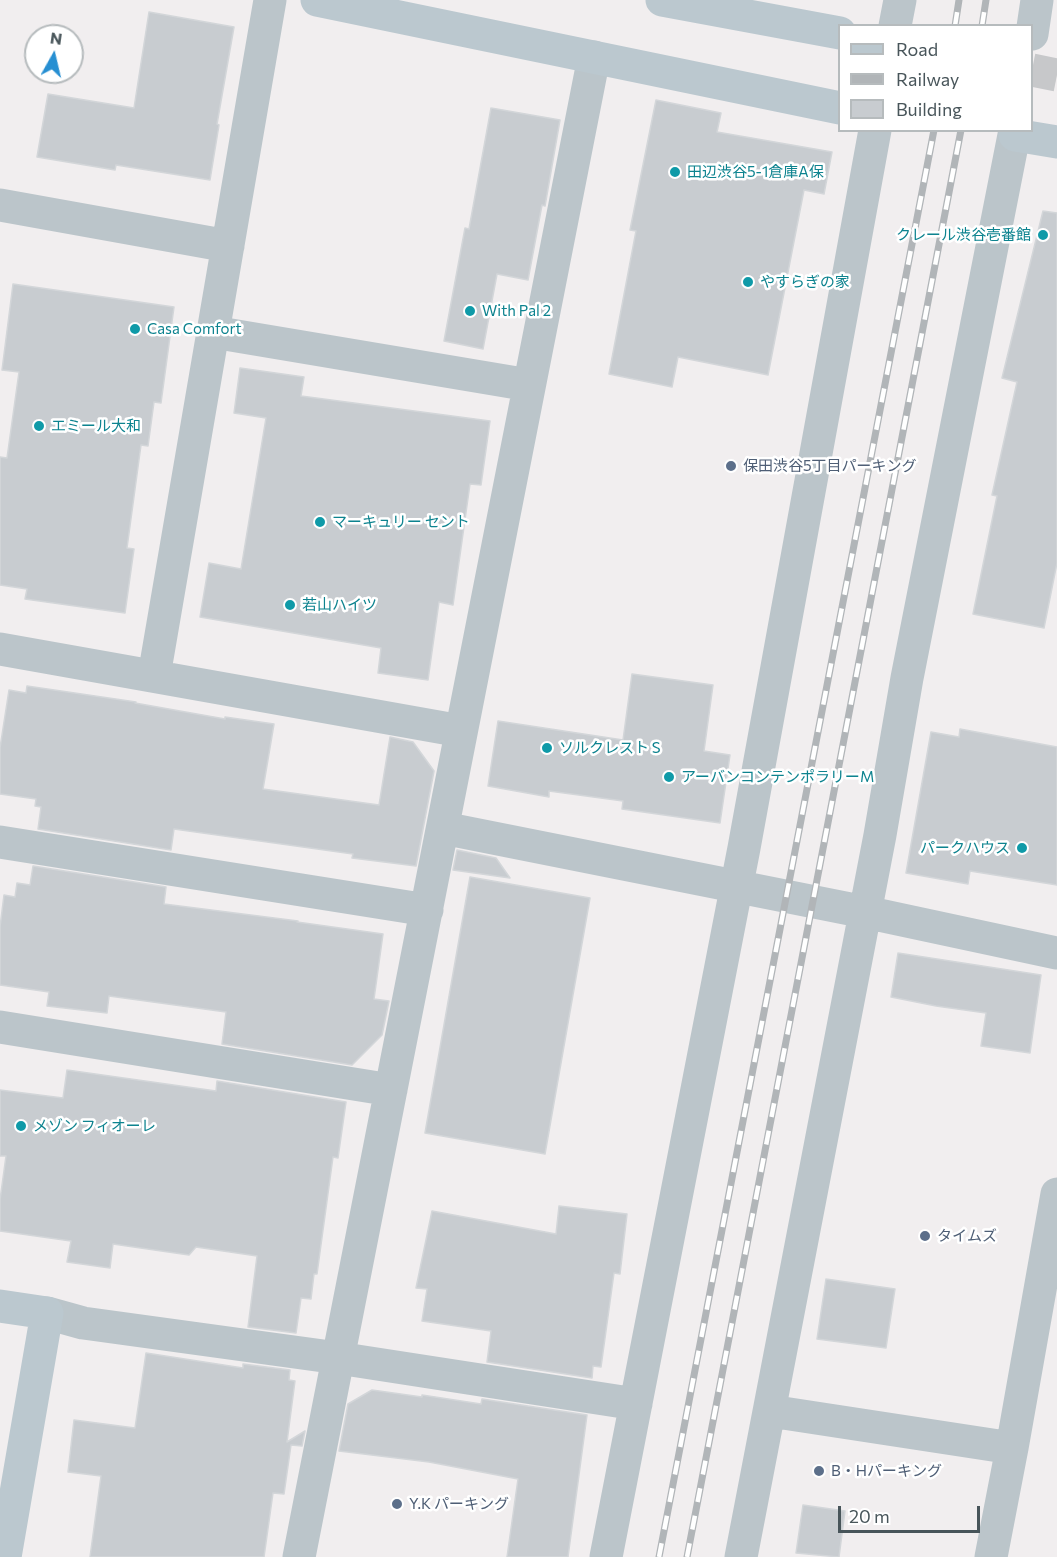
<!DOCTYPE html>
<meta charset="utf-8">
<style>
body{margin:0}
#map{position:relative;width:1057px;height:1557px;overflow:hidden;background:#f1eeef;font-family:Commissioner,sans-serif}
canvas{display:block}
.legend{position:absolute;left:838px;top:24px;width:195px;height:108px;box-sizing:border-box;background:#fff;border:2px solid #b6bbbd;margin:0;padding:8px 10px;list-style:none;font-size:18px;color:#48555a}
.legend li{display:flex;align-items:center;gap:12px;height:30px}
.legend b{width:30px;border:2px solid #b6bbbd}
.north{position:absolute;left:24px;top:24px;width:60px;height:60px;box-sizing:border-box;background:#fff;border:2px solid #b6bbbd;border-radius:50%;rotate:8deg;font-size:16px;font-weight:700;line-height:24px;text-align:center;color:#48555a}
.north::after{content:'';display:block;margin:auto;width:21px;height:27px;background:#278fd2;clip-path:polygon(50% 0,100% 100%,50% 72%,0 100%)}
.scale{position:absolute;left:838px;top:1506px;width:142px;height:27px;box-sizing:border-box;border:3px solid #48555a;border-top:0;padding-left:8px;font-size:18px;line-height:21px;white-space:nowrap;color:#48555a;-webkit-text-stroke:4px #fff;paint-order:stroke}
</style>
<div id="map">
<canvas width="1057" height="1557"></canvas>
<ul class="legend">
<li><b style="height:8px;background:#bbc8cf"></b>Road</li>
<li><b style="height:8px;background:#b1b5b8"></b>Railway</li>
<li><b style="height:16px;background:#c8ccd0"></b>Building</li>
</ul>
<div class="north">N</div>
<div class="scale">20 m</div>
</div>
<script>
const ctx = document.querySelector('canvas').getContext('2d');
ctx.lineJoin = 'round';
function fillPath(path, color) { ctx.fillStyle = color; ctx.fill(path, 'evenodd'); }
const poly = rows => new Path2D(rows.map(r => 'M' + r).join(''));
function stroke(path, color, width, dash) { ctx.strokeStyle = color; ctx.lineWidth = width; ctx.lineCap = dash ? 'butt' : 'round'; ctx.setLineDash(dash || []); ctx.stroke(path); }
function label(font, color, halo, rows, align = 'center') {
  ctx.font = font + ' Commissioner,"Noto Sans JP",sans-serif'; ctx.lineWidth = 5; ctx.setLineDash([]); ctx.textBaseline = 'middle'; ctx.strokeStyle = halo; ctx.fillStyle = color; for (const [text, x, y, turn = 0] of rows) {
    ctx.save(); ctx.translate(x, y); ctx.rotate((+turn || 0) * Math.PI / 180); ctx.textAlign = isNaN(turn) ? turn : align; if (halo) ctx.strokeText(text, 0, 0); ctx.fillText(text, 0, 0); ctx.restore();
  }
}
const building = poly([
 [149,12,234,27,217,124,219,125,210,180,116,165,115,170,37,157,48,94,134,108,149,12],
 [656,100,721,113,717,132,832,152,824,194,804,190,768,375,678,357,672,387,609,374,636,231,630,230,656,100],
 [491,108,560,120,545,206,542,205,528,280,497,274,483,349,444,341,465,228,469,229,491,108],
 [1043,211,1057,213,1057,563,1044,628,973,614,997,496,992,495,1017,382,1002,378,1043,211],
 [13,284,174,307,161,403,154,402,148,446,141,445,127,548,134,549,125,613,25,599,27,589,0,585,0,457,7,458,19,372,2,370,13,284],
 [240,368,304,377,301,396,490,421,481,485,470,484,453,605,439,602,428,680,378,673,381,648,200,617,209,563,241,569,266,418,234,413,240,368],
 [632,674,713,685,704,751,730,755,720,823,622,809,623,801,549,791,549,797,488,786,498,721,623,740,632,674],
 [27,686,136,702,135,703,225,719,225,717,274,724,263,789,379,805,390,737,413,742,434,771,416,866,352,858,353,854,174,829,171,850,38,829,41,807,35,806,36,799,0,794,0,748,9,690,26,693,27,686],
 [960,729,1057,747,1057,885,970,871,968,884,906,873,931,732,959,737,960,729],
 [457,850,496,858,510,878,453,870,457,850],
 [33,866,166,887,164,904,298,921,297,922,383,934,374,999,389,1001,382,1035,352,1065,222,1044,226,1012,109,996,107,1013,47,1006,49,992,0,985,0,927,4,895,15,897,17,883,30,885,33,866],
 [470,877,590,898,545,1154,425,1133,470,877],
 [898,953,1041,975,1030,1053,981,1046,986,1013,936,1006,891,997,898,953],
 [67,1070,216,1091,217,1081,346,1102,338,1158,333,1157,317,1274,314,1274,311,1299,301,1298,296,1333,248,1327,257,1256,196,1247,189,1255,113,1244,110,1268,67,1262,71,1241,0,1231,0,1200,6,1156,0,1156,0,1090,63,1098,67,1070],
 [559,1206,627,1214,620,1274,614,1273,601,1367,593,1366,592,1378,487,1362,491,1331,422,1321,427,1289,416,1288,432,1211,556,1234,559,1206],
 [826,1279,895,1289,886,1348,817,1339,826,1279],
 [146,1353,243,1368,243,1364,290,1370,289,1380,295,1381,287,1442,305,1431,302,1446,291,1445,284,1494,273,1493,264,1557,90,1557,101,1476,68,1472,74,1420,135,1428,146,1353],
 [372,1390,422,1397,422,1395,481,1404,482,1399,587,1415,568,1557,507,1557,518,1479,429,1462,339,1451,348,1404,372,1390],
 [803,1505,845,1511,839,1557,796,1553,803,1505]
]);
fillPath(building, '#c8ccd0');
stroke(building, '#d3d6d9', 1.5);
stroke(poly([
 [1032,70,1057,75]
]), '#c7c8ca', 33, [33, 16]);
stroke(poly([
 [895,26,900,0],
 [1032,34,1037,0],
 [0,205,228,246],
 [213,332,529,385],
 [0,649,461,731],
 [154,676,270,0],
 [443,828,865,912,1057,953],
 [0,842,427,910],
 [0,1027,391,1090],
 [47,1313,83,1323,338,1358,636,1404],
 [770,1411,1012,1448,1057,1194],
 [299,1557,594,57],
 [606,1557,744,848,875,130],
 [741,1557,880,835,907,678,1015,130],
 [991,1557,1012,1448]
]), '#bbc5ca', 33);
stroke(poly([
 [317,0,840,108],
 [662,0,840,33],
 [1015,135,1057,142],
 [0,1306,47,1313,5,1557]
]), '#bbc8cf', 33);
const rail = poly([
 [955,26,959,0],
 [982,26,986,0],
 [659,1557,934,130],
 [687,1557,961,130]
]);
stroke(rail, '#b1b5b8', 7);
stroke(rail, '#fff', 4.5, [14]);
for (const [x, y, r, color] of [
 [675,172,6,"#0f9aa8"],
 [1043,235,6,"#0f9aa8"],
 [748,282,6,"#0f9aa8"],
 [470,311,6,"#0f9aa8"],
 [135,329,6,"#0f9aa8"],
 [39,426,6,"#0f9aa8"],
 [731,466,6,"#5c6f8a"],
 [320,522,6,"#0f9aa8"],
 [290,605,6,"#0f9aa8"],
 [547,748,6,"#0f9aa8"],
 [669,777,6,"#0f9aa8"],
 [1022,848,6,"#0f9aa8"],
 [21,1126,6,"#0f9aa8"],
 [925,1236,6,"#5c6f8a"],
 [819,1471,6,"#5c6f8a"],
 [397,1504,6,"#5c6f8a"]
]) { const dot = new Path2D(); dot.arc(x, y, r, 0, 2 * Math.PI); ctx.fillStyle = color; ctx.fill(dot); stroke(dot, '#fff', 2); }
label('15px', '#0d838f', '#fff', [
 ["田辺渋谷5-1倉庫A保",687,172],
 ["クレール渋谷壱番館",1031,235,"right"],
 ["やすらぎの家",760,282],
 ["With Pal 2",482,311],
 ["Casa Comfort",147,329],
 ["エミール大和",51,426],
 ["マーキュリー セント",332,522],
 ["若山ハイツ",302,605],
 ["ソルクレスト S",559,748],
 ["アーバンコンテンポラリーM",681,777],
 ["パークハウス",1010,848,"right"],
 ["メゾン フィオーレ",33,1126]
], 'left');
label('15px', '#4e5e75', '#fff', [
 ["保田渋谷5丁目パーキング",743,466],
 ["タイムズ",937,1236],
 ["B・Hパーキング",831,1471],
 ["Y.K パーキング",409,1504]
], 'left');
</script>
